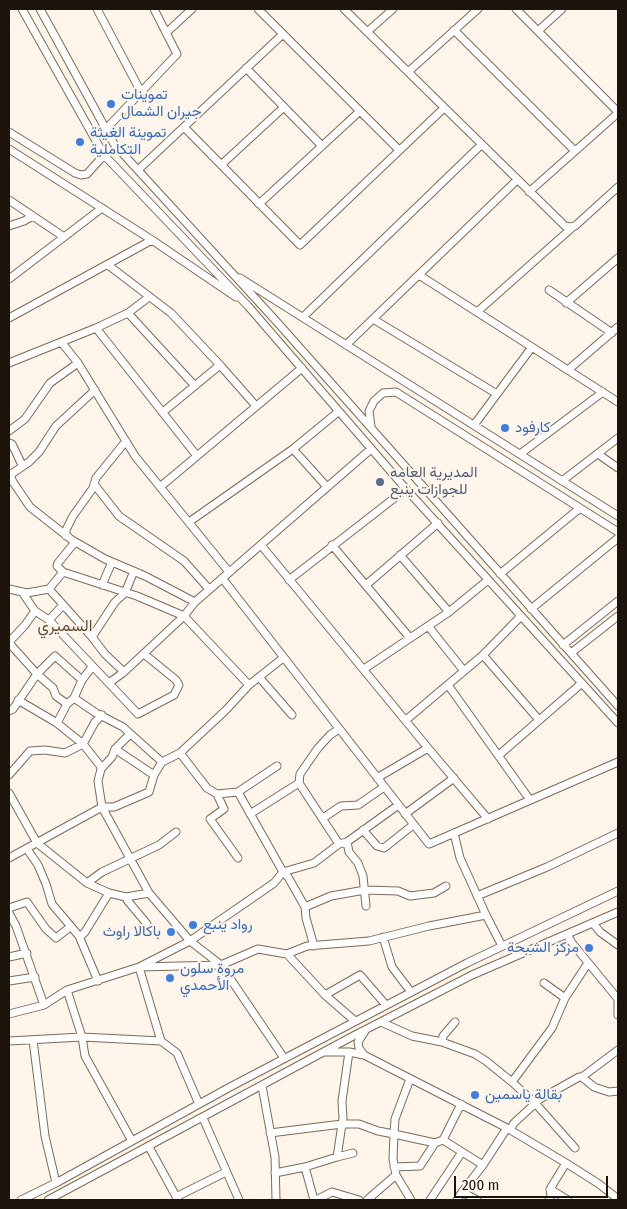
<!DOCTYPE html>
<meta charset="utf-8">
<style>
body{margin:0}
#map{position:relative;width:627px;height:1209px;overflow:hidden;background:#fff5eb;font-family:"Fira Sans Condensed",sans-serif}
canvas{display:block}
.frame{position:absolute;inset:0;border:10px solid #1c130a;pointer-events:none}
.scale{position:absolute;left:454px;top:1176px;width:154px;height:22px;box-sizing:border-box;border:2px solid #1c130a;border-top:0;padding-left:6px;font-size:15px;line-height:18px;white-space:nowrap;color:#1c130a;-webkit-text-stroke:4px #fff5eb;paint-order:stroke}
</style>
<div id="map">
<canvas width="627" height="1209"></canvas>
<div class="frame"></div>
<div class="scale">200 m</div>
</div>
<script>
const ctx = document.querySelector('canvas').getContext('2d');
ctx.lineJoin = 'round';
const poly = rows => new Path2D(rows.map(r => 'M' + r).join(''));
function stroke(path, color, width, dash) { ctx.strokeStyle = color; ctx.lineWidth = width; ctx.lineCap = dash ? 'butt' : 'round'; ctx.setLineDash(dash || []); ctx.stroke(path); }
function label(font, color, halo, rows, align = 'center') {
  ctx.font = font + ' "Fira Sans Condensed",Vazirmatn,sans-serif'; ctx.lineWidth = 4; ctx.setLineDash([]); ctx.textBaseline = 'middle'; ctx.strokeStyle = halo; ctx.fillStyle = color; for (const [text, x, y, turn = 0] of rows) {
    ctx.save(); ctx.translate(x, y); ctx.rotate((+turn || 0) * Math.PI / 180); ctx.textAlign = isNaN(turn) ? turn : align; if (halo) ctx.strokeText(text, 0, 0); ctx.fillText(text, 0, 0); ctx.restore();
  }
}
const minor = poly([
 [22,9,104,155,248,306,406,489,618,723],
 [40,9,114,144,277,322,618,706],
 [97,9,141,92],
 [258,9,399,150],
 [344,9,565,226,571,227,575,226,618,187],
 [516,9,618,112],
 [454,30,575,151],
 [538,31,562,9],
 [367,32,393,9],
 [166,33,192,9],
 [246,68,322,146],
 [408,72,478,9],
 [184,127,300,245,444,108],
 [106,129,177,54,154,9],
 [9,132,75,173,81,175,87,174,104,155],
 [9,149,152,240,236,297],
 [221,165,284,107],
 [138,170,283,34],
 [529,192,618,113],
 [9,200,64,237],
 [259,204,360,111],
 [9,226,24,221,33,216],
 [108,265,171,313,220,365,256,406],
 [419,275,618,402],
 [240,278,618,516],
 [9,279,102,208],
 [549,290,612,333],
 [566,303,618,258],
 [477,312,574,226],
 [128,313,195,386],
 [303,317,481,145],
 [9,318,152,240],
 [373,319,497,394],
 [96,328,197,456],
 [62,343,78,363,135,456,229,572],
 [346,345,517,180],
 [9,363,96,328,128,313,149,297],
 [568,370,618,327],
 [95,390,56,426,39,452,29,462,10,475,13,482,30,507,72,540,105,559,145,576,195,602],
 [163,412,220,365],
 [474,425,532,347],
 [371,426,369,411,374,401,383,393,396,392,618,532],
 [9,431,25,419,50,383,78,363],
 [9,443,12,444,22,465],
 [293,449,327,487],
 [520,454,603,392],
 [598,454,618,468],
 [562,481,618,438],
 [94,484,119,516,184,561,209,589],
 [160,487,302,368],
 [189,522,293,449,338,412],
 [66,536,66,530,73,516,93,488,96,478,126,441],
 [261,545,428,748,488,819],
 [332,545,410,638],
 [400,555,449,612],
 [63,572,57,566,58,563,75,542],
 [500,574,580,508],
 [222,578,429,844,618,762],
 [289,580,406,489],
 [102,585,112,562],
 [366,585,438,523],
 [9,589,27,593,49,589,63,572,137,596,184,616,195,602,371,449],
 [49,589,92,637,105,654,124,672],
 [22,592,35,611,49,620,138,714,174,695,179,685,176,680,144,654],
 [531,609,618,538],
 [35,611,25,625,11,640,10,644,37,674,53,688,56,696,67,704],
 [49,620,63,605],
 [428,626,464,671],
 [92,637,115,602,125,593,134,571],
 [563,645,618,601],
 [571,653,618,616],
 [483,655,539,720],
 [364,669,449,612,488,580],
 [259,677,292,715],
 [109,683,124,672,184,616,249,685],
 [448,685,530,800],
 [74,698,96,713,123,727,162,762],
 [18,700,57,723,68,732,83,744,102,768],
 [9,711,13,709,37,674,55,656,82,680],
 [406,720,483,655,521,616],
 [57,723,67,704,74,698,82,680,92,667],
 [130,734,115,749,112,757,101,769,98,781,102,807,149,893,190,941,221,965,284,1058],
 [115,749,154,775],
 [180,753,207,788,217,794,224,809,210,819,238,858],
 [499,755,582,683],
 [9,775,30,751,45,750,65,753,83,744,95,722,102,715],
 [377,778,428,748],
 [299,783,300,774,318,748,330,735,339,729],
 [238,792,283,872,288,877,305,907,306,918,314,946],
 [9,793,37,843,87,883,109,893,126,897,149,893],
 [217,794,238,792,277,766],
 [250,814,299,783,339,844],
 [405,814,454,778],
 [323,818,341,806,358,805,384,787],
 [363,830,377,846,384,848,413,825],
 [454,833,460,858,486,915,502,946],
 [347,842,349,852,358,863,363,876,366,906],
 [27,849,38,865,46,884,52,904,79,936,98,981],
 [9,858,102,807,114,807,149,792,154,775,162,762,180,753,226,710,249,685,283,658],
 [87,883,102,872,159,845,176,832],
 [477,896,547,867,618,833],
 [126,897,127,900,147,924],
 [305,907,331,896,365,890,398,891,410,896,434,893,446,886],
 [9,908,27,902,46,929,56,938,70,927],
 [9,913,16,926,44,1005],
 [593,923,600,932,618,945],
 [567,934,572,943,618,999],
 [80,937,85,932,109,893],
 [383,937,392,967,411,992],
 [287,954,325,995,355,1021],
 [9,957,27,953],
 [9,981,35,977],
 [544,983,565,998],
 [67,990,82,1037,85,1056,132,1141],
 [325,995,360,975,386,1005],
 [618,1000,618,1015],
 [9,1014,44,1005,67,990,139,967,190,941,274,883,283,872,314,863,339,844,347,842,397,806],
 [381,1022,412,1036,442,1042,475,1054,486,1061,512,1082,535,1103,575,1148],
 [33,1040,45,1136,56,1183],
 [9,1041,82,1037,161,1041,177,1053,199,1104],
 [161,1041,139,967,221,965,258,949,287,954,307,946,369,941,429,926,486,915],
 [442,1042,443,1036,455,1022],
 [325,1052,349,1052,364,1055,507,1128,566,1163,599,1184,618,1199],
 [364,1055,359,1048,358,1042,365,1031],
 [582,1077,618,1050],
 [410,1079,395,1119,394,1134,435,1143,443,1140],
 [512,1082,552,1028,565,998,588,963],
 [262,1086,275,1157,276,1200],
 [461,1104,443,1140,483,1165],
 [203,1118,239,1200],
 [510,1130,514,1123,540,1099,579,1077,582,1077,594,1087,609,1092,618,1091],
 [270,1133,342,1124,359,1124,378,1131,394,1134,393,1159,396,1175,411,1200],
 [149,1147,178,1200],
 [337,1157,353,1153],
 [305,1167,314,1200],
 [394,1167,420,1166,435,1143],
 [275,1173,305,1167,337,1157,343,1118,342,1101,349,1052],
 [550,1189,568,1200],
 [462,1192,483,1165,507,1128],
 [176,1197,226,1172],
 [21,1200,56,1183,230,1087,467,963,618,891],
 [48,1200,355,1035,472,975,618,912],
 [316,1200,332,1192,359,1200],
 [367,1200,396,1175],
 [430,1200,462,1152],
 [457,1200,462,1192,477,1200],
 [549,1200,551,1196,550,1189,566,1163]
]);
stroke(minor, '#7f6953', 9);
stroke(minor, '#fff', 7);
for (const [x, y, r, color] of [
 [111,104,5,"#3f7fe0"],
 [80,142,5,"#3f7fe0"],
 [505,428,5,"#3f7fe0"],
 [380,482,5,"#5c6f8a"],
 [193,925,5,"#3f7fe0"],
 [171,932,5,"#3f7fe0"],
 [589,948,5,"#3f7fe0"],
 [170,978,5,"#3f7fe0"],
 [475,1095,5,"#3f7fe0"]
]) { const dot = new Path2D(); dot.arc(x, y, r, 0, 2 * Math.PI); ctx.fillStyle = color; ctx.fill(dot); stroke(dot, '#fff5eb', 2); }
label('15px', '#366cbe', '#fff5eb', [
 ["تموينات",121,95],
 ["جيران الشمال",121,112],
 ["تموينة الغيثة",90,133],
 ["التكاملية",90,150],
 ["كارفود",515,428],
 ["رواد ينبع",203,925],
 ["باكالا راوث",161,932,"right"],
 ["مركز الشبحة",579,948,"right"],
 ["مروة سلون",180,969],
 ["الأحمدي",180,986],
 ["بقالة ياسمين",485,1095]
], 'left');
label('15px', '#4e5e75', '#fff5eb', [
 ["المديرية العامه",390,473],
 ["للجوازات ينبع",390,490]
], 'left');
label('16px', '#614c37', '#fff5eb', [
 ["السميري",65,627]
]);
</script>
